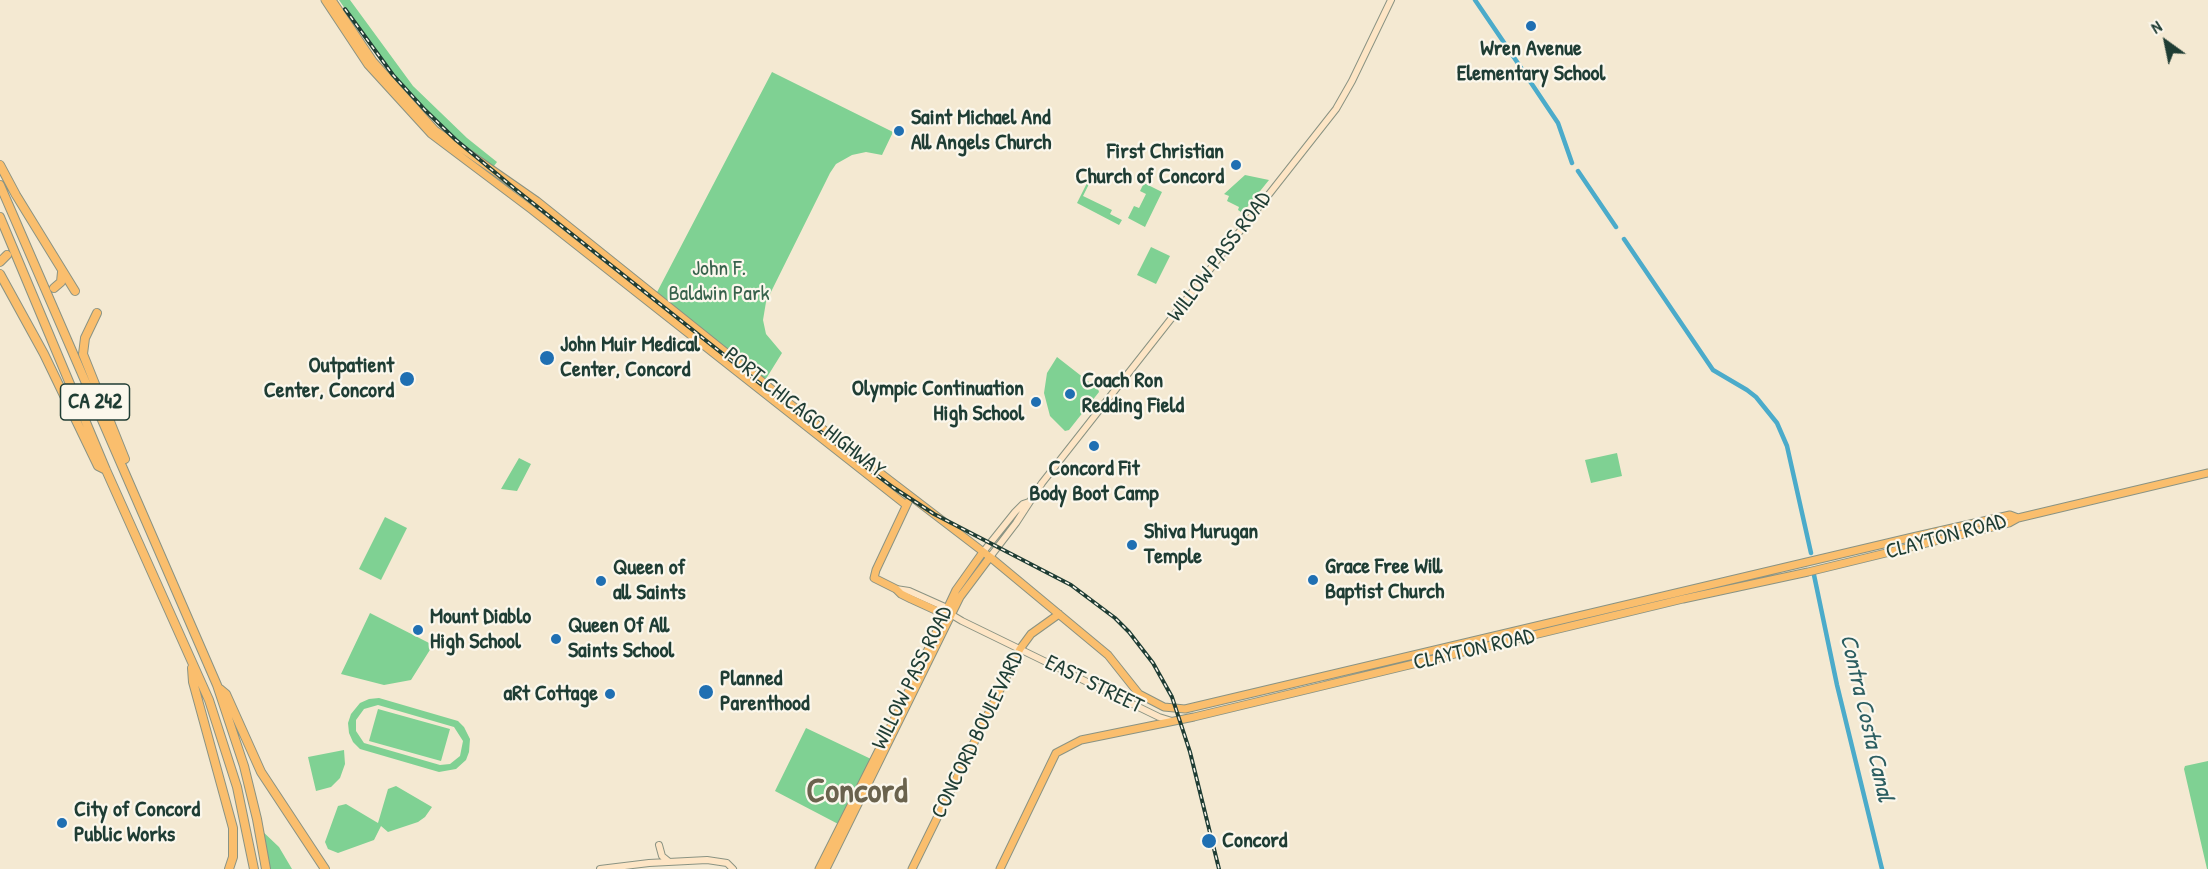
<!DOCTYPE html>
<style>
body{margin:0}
#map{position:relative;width:2208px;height:869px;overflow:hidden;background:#f4e9d2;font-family:"Patrick Hand",sans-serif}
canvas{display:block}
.north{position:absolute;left:2136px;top:12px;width:60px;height:60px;-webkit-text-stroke:4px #fbf7ec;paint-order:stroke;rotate:327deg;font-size:16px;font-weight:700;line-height:24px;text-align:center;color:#1f3d34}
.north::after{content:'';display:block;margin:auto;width:21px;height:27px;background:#1f3d34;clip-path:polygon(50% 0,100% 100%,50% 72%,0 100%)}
</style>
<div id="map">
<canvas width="2208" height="869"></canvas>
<div class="north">N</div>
</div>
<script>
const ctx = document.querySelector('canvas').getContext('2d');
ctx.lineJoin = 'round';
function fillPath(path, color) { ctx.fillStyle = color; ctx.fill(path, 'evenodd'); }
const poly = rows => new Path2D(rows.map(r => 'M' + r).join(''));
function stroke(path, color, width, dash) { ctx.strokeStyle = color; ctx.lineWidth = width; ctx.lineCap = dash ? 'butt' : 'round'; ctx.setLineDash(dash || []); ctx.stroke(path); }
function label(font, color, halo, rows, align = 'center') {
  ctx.font = font + ' "Patrick Hand",sans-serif'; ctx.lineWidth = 4.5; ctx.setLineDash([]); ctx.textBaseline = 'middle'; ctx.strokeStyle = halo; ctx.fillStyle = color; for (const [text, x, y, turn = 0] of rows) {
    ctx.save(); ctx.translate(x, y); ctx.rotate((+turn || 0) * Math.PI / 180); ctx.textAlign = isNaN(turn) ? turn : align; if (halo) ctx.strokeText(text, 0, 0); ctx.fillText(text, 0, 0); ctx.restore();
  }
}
fillPath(poly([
 [339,0,350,0,413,86,467,138,497,162,491,170,439,125,409,93,377,55],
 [772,72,893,132,882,155,866,152,852,155,836,164,830,173,766,302,763,320,766,334,782,353,764,382,655,296],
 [1245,175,1269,180,1244,211,1241,212,1238,210,1239,207,1227,201,1229,196,1224,194],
 [1087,183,1089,184,1083,196,1112,210,1110,214,1122,220,1119,225,1077,203],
 [1144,183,1162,192,1145,227,1128,218,1134,206,1139,208,1146,194,1140,191],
 [1151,247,1170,256,1156,284,1137,275],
 [1057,357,1098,389,1099,392,1069,430,1065,431,1050,416,1044,393,1047,373],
 [1617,453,1622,476,1591,483,1585,460],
 [519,458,531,464,517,491,501,489],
 [385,517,407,528,381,580,359,569],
 [370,613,433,645,411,680,384,685,341,674],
 [379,698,458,721,464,727,470,739,469,752,466,760,456,769,439,772,360,749,353,742,349,733,348,723,351,714,360,703,369,699],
 [378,705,454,727,463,741,460,756,450,764,440,765,364,743,356,731,356,720,364,709],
 [378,709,450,729,441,761,369,741],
 [806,728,871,759,842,826,775,791],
 [344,750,345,764,340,778,331,787,316,791,308,757],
 [2208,761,2208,869,2207,869,2184,769,2185,766],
 [396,786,432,807,425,817,418,822,388,832,381,826,374,840,338,853,328,849,325,842,338,806,346,804,378,823,388,789],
 [259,828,279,847,292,869,266,869]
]), '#7fd193');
stroke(poly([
 [1475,0,1505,44],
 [1511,53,1558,123,1572,163],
 [1578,171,1616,227],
 [1624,239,1713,370,1747,390,1756,397,1777,423,1787,446,1811,553],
 [1814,575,1837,685,1882,869]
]), '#4babca', 4.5);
const secondary = poly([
 [983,552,1015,512,1023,504,1029,502],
 [990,557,1016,523,1042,483,1336,109,1352,81,1391,0],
 [896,589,909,591,947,608,952,615,962,621,1159,717,1172,721],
 [659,845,662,856,668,861],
 [600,869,649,863,707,860,727,863,733,869]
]);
const primary = poly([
 [325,0,368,65,431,134,532,210,906,505],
 [332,0,373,61,435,130,537,201,789,403,990,557,1108,655,1139,694,1164,707,1185,709,1917,536,2010,515,2018,518],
 [908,502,876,570,874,578,896,589,901,594,911,599,946,615],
 [819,869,909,690,956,590,983,552],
 [826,869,960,597,990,557],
 [912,869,1020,649,1031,634,1059,614],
 [1000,869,1056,753,1081,740,1194,717,1683,599,1808,572,2009,523,2018,518,2208,473]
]);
const motorway = poly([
 [0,165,16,195,75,291],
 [0,185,217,685,244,766,257,819,266,869],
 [0,217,106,470,209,700,237,787,254,869],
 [0,262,7,255],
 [0,274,44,354,98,466,104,469],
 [54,288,61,282,62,272],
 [97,313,85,338,83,354,125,459],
 [192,668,193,682,233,828,233,857,229,869],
 [220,689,226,694,261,772,325,869]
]);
stroke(secondary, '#8a9383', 8);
stroke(primary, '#8a9383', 9);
stroke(motorway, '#8a9383', 10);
stroke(secondary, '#fde5c5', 6);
stroke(primary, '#fabe6d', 7);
stroke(motorway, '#fabe6d', 8);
const rail = poly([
 [345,9,393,75,425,110,456,140,515,189,859,462,894,488,934,514,1071,585,1115,618,1129,632,1153,663,1172,697,1190,752,1219,869]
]);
stroke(rail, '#1f3d34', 4);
stroke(rail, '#fbf7ec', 1.5, [4.5]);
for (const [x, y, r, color] of [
 [1531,26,6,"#1f6fb2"],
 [899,131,6,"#1f6fb2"],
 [1236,165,6,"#1f6fb2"],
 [547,358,8,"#1f6fb2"],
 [407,379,8,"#1f6fb2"],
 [1070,394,6,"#1f6fb2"],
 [1036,402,6,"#1f6fb2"],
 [1094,446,6,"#1f6fb2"],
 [1132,545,6,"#1f6fb2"],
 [1313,580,6,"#1f6fb2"],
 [601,581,6,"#1f6fb2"],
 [418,630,6,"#1f6fb2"],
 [556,639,6,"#1f6fb2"],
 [706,692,8,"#1f6fb2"],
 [610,694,6,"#1f6fb2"],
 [62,823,6,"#1f6fb2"],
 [1209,841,8,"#1f6fb2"]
]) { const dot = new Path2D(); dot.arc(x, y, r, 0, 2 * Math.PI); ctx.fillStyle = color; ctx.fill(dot); stroke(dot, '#fbf7ec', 2); }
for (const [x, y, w] of [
 [95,402,69]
]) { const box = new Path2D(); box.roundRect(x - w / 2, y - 18, w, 36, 4.5); ctx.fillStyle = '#fbf7ec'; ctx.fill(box); stroke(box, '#1f3d34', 1.5); }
label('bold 21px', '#1f3d34', null, [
 ["CA 242",95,402]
]);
label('bold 22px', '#1f3d34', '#fbf7ec', [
 ["Wren Avenue",1531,49,"center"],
 ["Elementary School",1531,74,"center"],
 ["Saint Michael And",911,118],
 ["All Angels Church",911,143],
 ["First Christian",1224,152,"right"],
 ["Church of Concord",1224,177,"right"],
 ["John Muir Medical",560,345],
 ["Center, Concord",560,370],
 ["Outpatient",394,366,"right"],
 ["Center, Concord",394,391,"right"],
 ["Coach Ron",1082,381],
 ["Redding Field",1082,406],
 ["Olympic Continuation",1024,389,"right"],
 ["High School",1024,414,"right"],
 ["Concord Fit",1094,469,"center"],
 ["Body Boot Camp",1094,494,"center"],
 ["Shiva Murugan",1144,532],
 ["Temple",1144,557],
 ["Grace Free Will",1325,567],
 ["Baptist Church",1325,592],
 ["Queen of",613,568],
 ["all Saints",613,593],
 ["Mount Diablo",430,617],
 ["High School",430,642],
 ["Queen Of All",568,626],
 ["Saints School",568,651],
 ["Planned",720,679],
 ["Parenthood",720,704],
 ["aRt Cottage",598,694,"right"],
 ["City of Concord",74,810],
 ["Public Works",74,835],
 ["Concord",1222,841]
], 'left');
label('22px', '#1f3d34', '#fbf7ec', [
 ["WILLOW PASS ROAD",1220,257,-53],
 ["PORT CHICAGO HIGHWAY",804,413,38],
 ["CLAYTON ROAD",1946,537,-15],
 ["CLAYTON ROAD",1474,650,-13],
 ["WILLOW PASS ROAD",913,678,-64],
 ["EAST STREET",1094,685,26],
 ["CONCORD BOULEVARD",978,735,-64]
]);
label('22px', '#37624c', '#fbf7ec', [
 ["John F.",719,269],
 ["Baldwin Park",719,294]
]);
label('italic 24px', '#2c5e61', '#fbf7ec', [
 ["Contra Costa Canal",1866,718,77]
]);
label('bold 34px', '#6a634e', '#fbf7ec', [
 ["Concord",857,793]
]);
</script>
